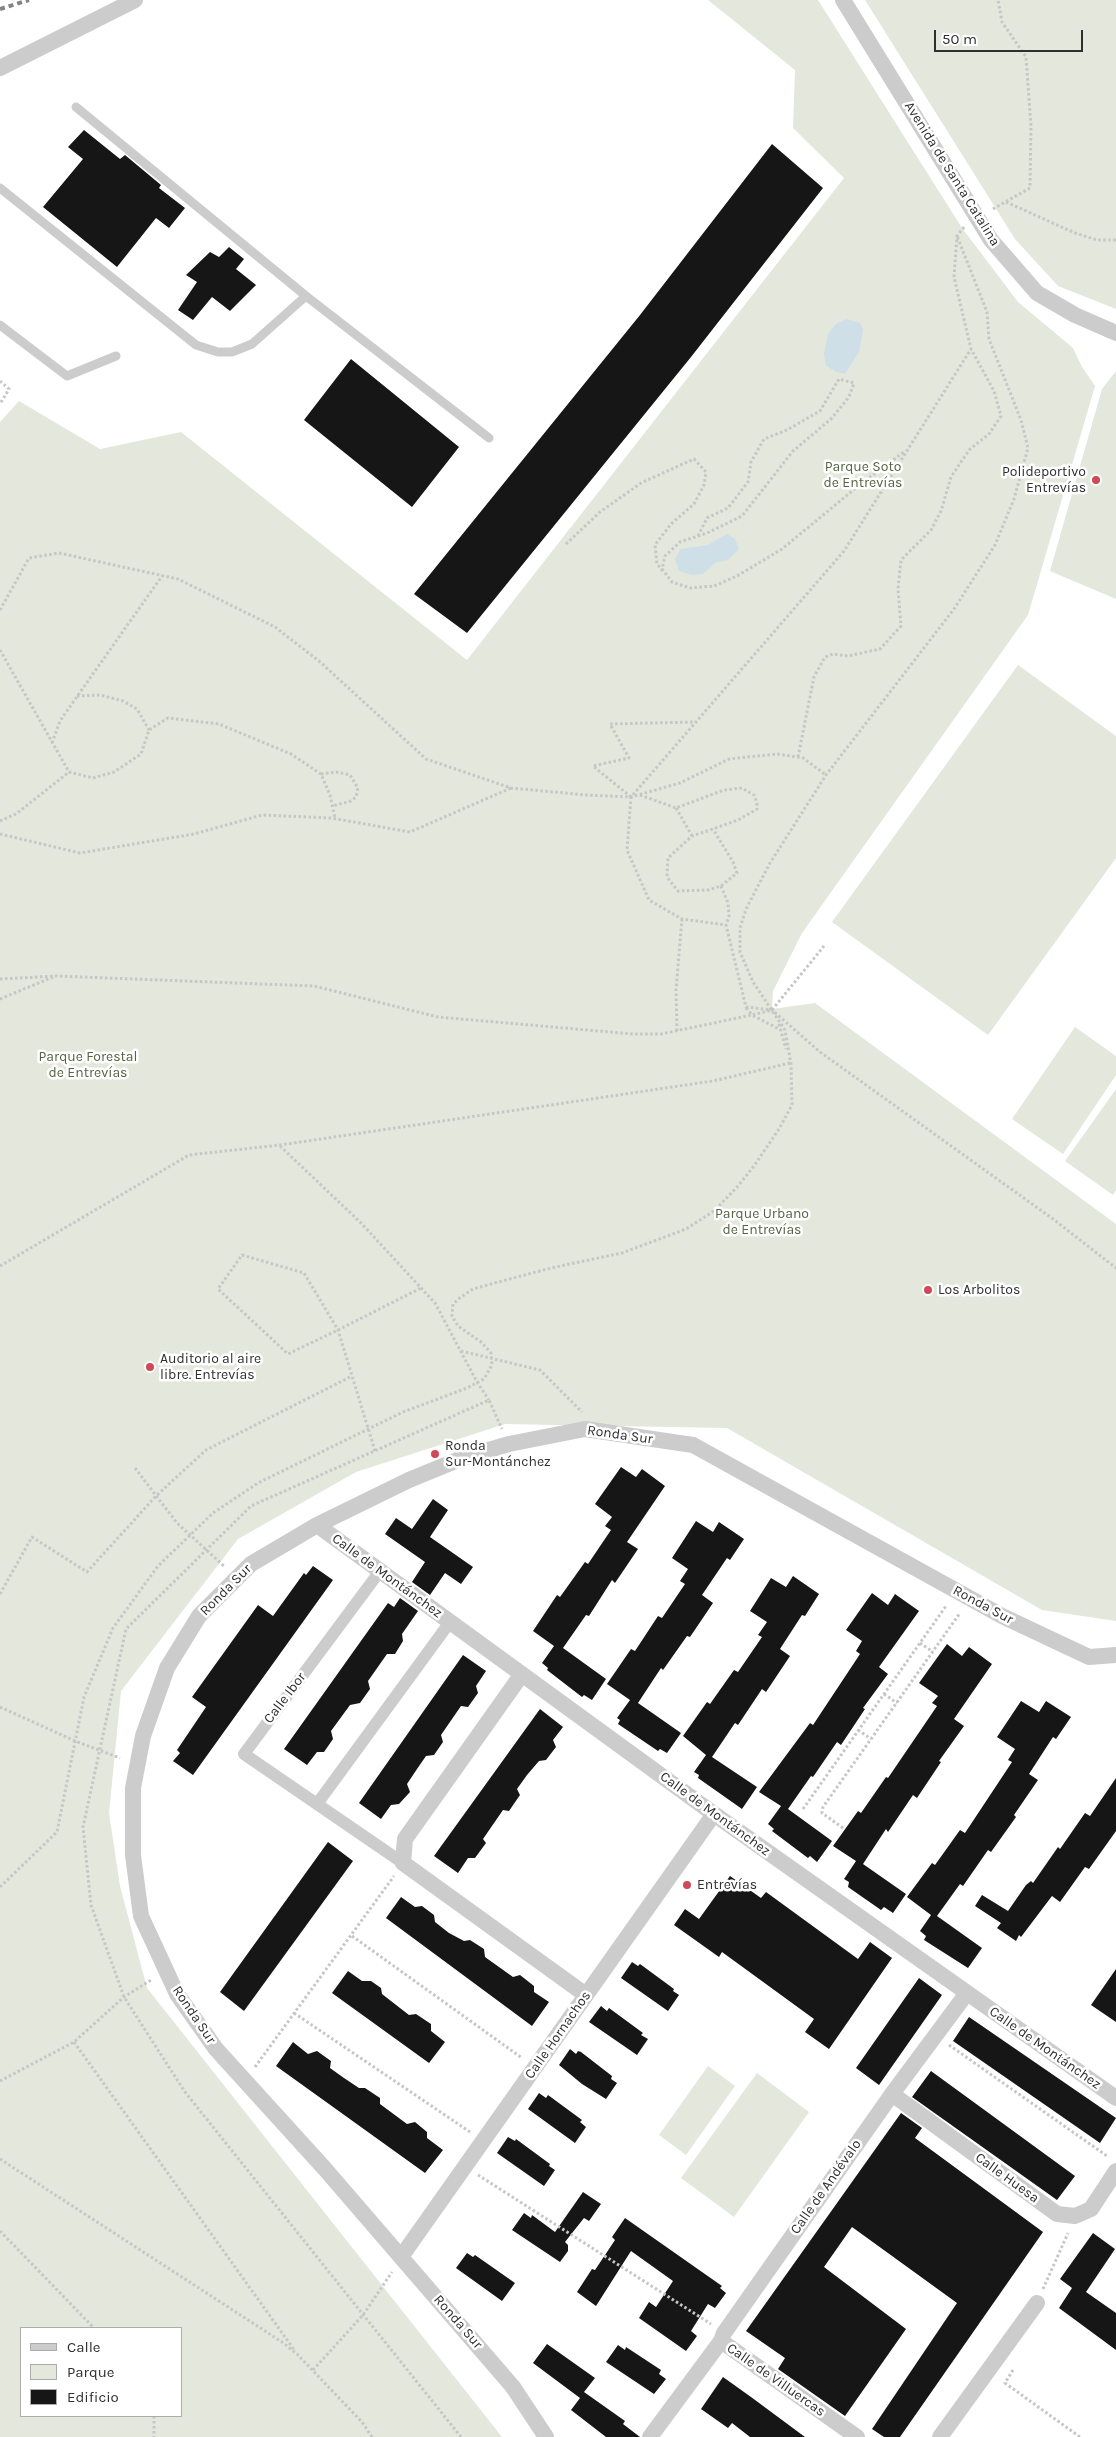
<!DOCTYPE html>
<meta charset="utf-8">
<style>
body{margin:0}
#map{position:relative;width:1116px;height:2437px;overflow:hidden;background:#fff;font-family:Karla,sans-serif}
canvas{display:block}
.legend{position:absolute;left:20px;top:2327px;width:162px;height:90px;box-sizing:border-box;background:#fff;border:1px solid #acacac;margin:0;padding:6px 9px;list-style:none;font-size:15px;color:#2f2f2f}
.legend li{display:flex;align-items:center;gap:10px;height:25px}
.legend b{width:25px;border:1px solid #acacac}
.scale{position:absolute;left:934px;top:30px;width:149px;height:22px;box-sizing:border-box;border:2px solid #2f2f2f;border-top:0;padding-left:6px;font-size:15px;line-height:18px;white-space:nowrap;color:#2f2f2f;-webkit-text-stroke:4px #fff;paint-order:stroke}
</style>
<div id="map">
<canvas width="1116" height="2437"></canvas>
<ul class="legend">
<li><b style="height:6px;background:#ccc"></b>Calle</li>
<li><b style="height:14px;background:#e3e7dc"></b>Parque</li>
<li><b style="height:14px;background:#161616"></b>Edificio</li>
</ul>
<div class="scale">50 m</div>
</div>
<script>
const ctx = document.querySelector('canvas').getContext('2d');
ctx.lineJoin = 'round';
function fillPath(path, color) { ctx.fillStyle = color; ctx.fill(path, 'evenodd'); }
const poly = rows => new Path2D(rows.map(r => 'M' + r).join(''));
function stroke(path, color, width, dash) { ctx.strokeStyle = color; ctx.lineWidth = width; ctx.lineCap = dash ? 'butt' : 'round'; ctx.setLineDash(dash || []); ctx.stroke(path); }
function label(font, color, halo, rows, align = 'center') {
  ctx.font = font + ' Karla,sans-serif'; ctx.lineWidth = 5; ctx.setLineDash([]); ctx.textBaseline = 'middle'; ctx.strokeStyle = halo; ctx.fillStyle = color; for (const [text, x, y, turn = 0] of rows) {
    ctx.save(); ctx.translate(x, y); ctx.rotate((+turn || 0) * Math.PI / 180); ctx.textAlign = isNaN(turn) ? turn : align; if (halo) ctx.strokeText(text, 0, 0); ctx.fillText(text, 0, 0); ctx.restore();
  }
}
fillPath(poly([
 [708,0,818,0,962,228,1018,302,1073,348,1082,367,1095,386,1028,615,802,933,773,991,772,1009,815,1003,1116,1224,1116,1621,1042,1610,727,1428,505,1424,356,1472,238,1539,121,1691,109,1813,120,1886,147,1988,502,2437,0,2437,0,422,19,401,100,449,181,432,467,660,844,178,793,128,795,70],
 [21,2328,181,2328,181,2416,21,2416],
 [865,0,1116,0,1116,309,1058,286,1015,239],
 [1116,371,1116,599,1050,571,1102,389],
 [1018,665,1116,736,1116,858,988,1035,832,922],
 [1075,1027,1116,1056,1116,1075,1063,1154,1012,1119],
 [1116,1089,1116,1190,1113,1195,1065,1161],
 [708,2066,735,2086,686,2155,659,2135],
 [757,2073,809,2112,734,2217,681,2178]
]), '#e3e7dc');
fillPath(poly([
 [847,319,860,323,863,330,859,352,845,374,837,372,826,366,824,354,828,334,836,324],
 [727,534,735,539,739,549,728,560,715,563,703,574,692,575,679,571,675,559,681,549,708,545]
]), '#cedfe8');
fillPath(poly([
 [84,130,120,159,125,155,161,185,159,188,185,208,169,228,156,218,117,267,43,207,83,159,68,147],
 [772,144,823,188,691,357,467,633,414,594,640,315],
 [229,247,244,259,236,269,256,285,230,311,212,297,193,320,178,310,197,282,186,275,210,252,219,257],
 [351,359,459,447,412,507,304,420],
 [621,1467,636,1477,642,1469,665,1486,627,1542,638,1549,615,1583,612,1580,589,1616,586,1615,563,1648,606,1679,592,1700,584,1695,582,1697,547,1670,548,1668,542,1663,554,1646,533,1631,557,1595,560,1597,585,1562,588,1564,611,1530,605,1526,612,1517,595,1504],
 [433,1499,448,1510,430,1537,473,1567,461,1584,445,1573,430,1595,412,1582,425,1562,385,1534,396,1518,412,1529],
 [696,1521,713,1532,719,1522,744,1539,730,1560,727,1558,702,1595,713,1603,690,1637,687,1636,663,1670,661,1668,638,1703,681,1733,667,1753,660,1749,658,1751,618,1724,620,1720,617,1718,630,1700,607,1684,631,1649,635,1651,658,1616,662,1618,685,1584,680,1581,688,1569,672,1558],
 [313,1566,333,1580,193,1775,173,1761,180,1753,177,1750,206,1707,192,1697,258,1605,273,1616,304,1573,306,1575],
 [793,1576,819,1594,805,1616,802,1615,780,1649,790,1656,766,1692,762,1689,738,1725,735,1723,712,1757,757,1787,742,1809,698,1778,699,1775,694,1772,706,1755,683,1736,707,1702,710,1704,734,1670,738,1672,762,1637,758,1635,767,1622,750,1611,771,1578,786,1587],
 [872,1593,888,1605,895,1594,919,1611,879,1667,888,1674,863,1708,865,1709,841,1745,837,1742,813,1777,811,1776,788,1809,832,1841,817,1862,810,1856,808,1858,772,1831,774,1829,768,1824,781,1806,759,1792,810,1723,813,1725,860,1654,856,1651,862,1641,846,1630],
 [400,1598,418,1611,402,1634,403,1641,395,1654,387,1654,368,1681,370,1689,360,1703,350,1705,331,1731,333,1739,324,1752,317,1752,307,1765,284,1749,388,1603,394,1607],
 [947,1644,962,1656,969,1647,992,1664,954,1719,964,1726,939,1761,941,1762,917,1798,913,1795,888,1832,886,1829,863,1864,906,1894,893,1913,884,1907,881,1910,848,1887,849,1882,844,1879,856,1861,833,1846,858,1811,861,1813,886,1777,888,1778,937,1706,932,1703,938,1696,919,1683],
 [463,1655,486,1671,476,1686,478,1693,468,1707,461,1706,441,1735,443,1742,434,1755,426,1756,417,1769,407,1784,410,1792,399,1804,391,1805,381,1819,359,1803],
 [1021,1701,1039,1712,1046,1701,1071,1717,1056,1739,1053,1737,1029,1774,1038,1780,1014,1815,1016,1817,991,1852,988,1850,963,1886,960,1884,937,1916,982,1948,968,1968,924,1940,926,1936,920,1931,931,1915,907,1897,932,1863,935,1865,960,1830,965,1833,1012,1762,1008,1760,1015,1749,997,1737],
 [540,1709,563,1727,553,1740,556,1747,546,1760,539,1761,527,1775,517,1789,520,1795,509,1811,503,1810,483,1839,486,1843,475,1858,468,1858,458,1873,434,1856],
 [1116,1778,1116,1831,1089,1869,1085,1867,1060,1902,1052,1896,1021,1937,1019,1935,1016,1941,997,1928,1001,1923,975,1906,982,1895,1008,1911,1026,1885,1031,1881,1033,1883,1058,1847,1060,1849,1085,1813,1090,1816],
 [328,1842,353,1861,244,2011,220,1992],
 [730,1876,761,1898,766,1892,858,1959,870,1942,892,1958,829,2049,805,2032,814,2019,722,1952,719,1957,674,1925,685,1909,699,1919],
 [401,1897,415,1907,422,1906,434,1915,435,1922,449,1933,464,1941,470,1940,484,1949,485,1957,513,1977,520,1975,534,1986,534,1992,549,2002,532,2026,386,1918],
 [632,1962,638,1966,640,1964,674,1989,673,1991,679,1995,668,2011,621,1978],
 [1116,1969,1116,2022,1091,2005],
 [348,1971,362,1981,371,1981,381,1988,382,1994,409,2015,416,2014,431,2024,431,2031,445,2042,429,2063,332,1993],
 [919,1978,942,1995,879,2085,856,2068],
 [601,2006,607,2011,609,2008,643,2033,641,2035,648,2039,637,2055,589,2022],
 [969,2017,1116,2118,1100,2143,953,2041],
 [293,2042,308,2054,317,2051,331,2061,330,2068,344,2078,359,2088,365,2088,380,2098,380,2104,407,2124,415,2122,427,2132,427,2138,443,2150,425,2173,276,2066],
 [570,2049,576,2054,578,2051,581,2052,612,2076,611,2079,617,2083,606,2099,582,2084,559,2065],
 [931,2071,1075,2176,1057,2200,912,2097],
 [539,2093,546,2098,548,2095,582,2120,580,2122,586,2127,575,2143,528,2109],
 [901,2113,922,2128,915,2138,1043,2232,900,2437,884,2437,872,2429,957,2303,852,2227,824,2267,906,2329,845,2416,778,2369,785,2358,746,2331],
 [508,2137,515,2141,516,2139,550,2164,549,2166,555,2170,544,2186,497,2153],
 [583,2192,601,2204,589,2221,584,2218,565,2242,568,2245,568,2251,560,2262,512,2230,524,2213,531,2218,532,2215,555,2232],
 [625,2218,722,2286,720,2288,726,2293,715,2308,708,2304,691,2331,697,2336,686,2351,639,2318,649,2302,656,2307,673,2281,631,2251,596,2306,577,2292,592,2269,595,2270,615,2240,612,2237],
 [1093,2233,1115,2249,1086,2292,1116,2313,1116,2350,1059,2308,1072,2288,1060,2279],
 [467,2253,473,2257,475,2255,515,2283,502,2301,456,2268],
 [547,2344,595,2378,584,2392,625,2421,623,2424,640,2437,606,2437,571,2410,580,2398,533,2363],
 [618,2345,625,2350,626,2347,661,2370,659,2374,666,2379,654,2394,606,2362],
 [723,2377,751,2397,805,2437,750,2437,732,2423,728,2428,701,2409]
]), '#161616');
stroke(poly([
 [1006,202,1075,233,1097,240,1116,240],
 [993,209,1030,188,1031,126,1026,57,1002,22,998,0],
 [964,227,957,236,954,277,971,349,844,551,631,797,627,850,649,900,682,919,726,925,746,1007,772,1010,820,1052,1053,1219,1116,1268],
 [0,381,9,389,0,404],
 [698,536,707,518,728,508,748,482,751,462,764,439,787,430,820,411,839,379,854,383,849,397,831,419,793,451,742,516,707,533,680,542,665,556,662,569,672,582,690,588,714,586,737,576,782,549,857,487,905,451],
 [566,544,600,512,641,483,694,459,706,472,704,485,694,504,671,524,655,545,657,564,663,571],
 [0,610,29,558,59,553,178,579,275,627,319,661,426,759,511,788,586,795,631,797,680,783,729,759,777,754,803,758,826,775],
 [0,650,69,772,93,778,114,772,141,754,149,730,168,718,219,724,291,754,321,774,330,795,335,818],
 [77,696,100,695,123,701,137,709,149,730],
 [52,743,60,721,69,708,162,576],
 [798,757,814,677,825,657,833,654,848,656,880,649,901,626,898,589,901,560,931,530,941,511,951,477,969,450,989,434,1001,416,994,391,971,349],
 [321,774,336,772,350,775,358,788,356,797,351,801,332,806],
 [640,795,676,808,724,790,742,788,754,795,757,803,757,809,738,820,713,829,692,836,668,858,667,877,678,891,708,890,721,886,737,873,733,862,713,829],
 [631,797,593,766,629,758,610,724,695,722],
 [676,808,692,836],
 [0,821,16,814,69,772],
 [0,834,80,853,194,834,262,815,331,818,410,832,511,788],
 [721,886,728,903,729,916,726,925],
 [0,979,56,976,314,986,438,1017,633,1034,661,1034,752,1015,779,1029],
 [0,999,53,977],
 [746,1008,752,1015,772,1010,824,946],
 [779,1024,786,1049],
 [677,1031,676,990,682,919],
 [280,1146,361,1223,435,1303,477,1382,489,1400],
 [0,1266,189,1155,280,1145,713,1081,790,1063],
 [461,1351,540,1370,582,1412],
 [375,1451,338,1330,304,1273,242,1255,218,1289,288,1354,338,1330,421,1288],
 [135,1468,177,1523,225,1567],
 [0,1594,32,1537,87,1572,156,1496,206,1450,352,1376],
 [920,1643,933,1652],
 [884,1694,897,1703],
 [0,1707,75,1741,120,1758],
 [858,1730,871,1739],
 [803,1809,946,1606],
 [843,1828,822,1813,823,1807,960,1613],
 [0,1887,57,1832,84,1697,113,1628,158,1566,213,1513,258,1483,403,1412,467,1388,484,1379,492,1365,491,1353,481,1342,458,1326,452,1316,453,1304,461,1297,473,1289,491,1284,551,1268,622,1253,686,1229,714,1211,738,1186,754,1166,779,1129,792,1105,791,1064,785,1030,753,982,740,952,740,928,746,909,770,863,826,775,954,609,995,545,1014,499,1028,448,1021,420,989,339,987,312,957,236],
 [352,1936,522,2058],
 [294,2013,470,2132],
 [74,2042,295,2351],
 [949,2045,1107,2156],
 [255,2067,394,1876],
 [0,2081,74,2042,124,1997,151,1980],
 [0,2159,282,2342,297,2354,362,2422,372,2437],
 [478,2175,711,2324],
 [0,2231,94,2328],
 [1043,2289,1068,2233],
 [313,2370,363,2315,392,2272],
 [1013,2370,1005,2383,1080,2437],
 [154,2416,154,2437],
 [461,2437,185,2092,124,1997,91,1905,83,1827,126,1629,251,1506,489,1400,502,1429]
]), '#c6c6c6', 3, [2.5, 2.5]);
stroke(poly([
 [76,107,306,296,489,438],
 [0,188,196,345,218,352,232,352,252,344,306,296],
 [0,325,67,376,116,356]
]), '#ccc', 9);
stroke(poly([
 [380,1571,244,1754,403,1863],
 [317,1804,450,1622]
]), '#ccc', 12);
stroke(poly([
 [843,0,991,240,1037,293,1075,315,1116,333],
 [0,68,135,0],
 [317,1525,714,1814,1116,2098],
 [522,1674,405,1839,403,1863,586,1995],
 [892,2094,1057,2214,1075,2216,1091,2209,1116,2171],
 [401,2257,714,1814],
 [721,2341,857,2437],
 [546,2437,513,2387,325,2169,216,2049,177,1994,141,1916,133,1855,133,1788,143,1736,167,1668,199,1616,251,1564,317,1525,409,1480,465,1457,509,1444,585,1429,693,1445,1002,1616,1089,1657,1116,1655],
 [650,2437,721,2341,724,2333,892,2094,967,1993],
 [940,2437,1037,2303]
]), '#ccc', 16);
stroke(poly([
 [0,9,29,0]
]), '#848484', 4, [5, 4]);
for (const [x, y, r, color] of [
 [1096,480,5,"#cf4959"],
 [928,1290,5,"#cf4959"],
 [150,1367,5,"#cf4959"],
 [435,1454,5,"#cf4959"],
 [687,1885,5,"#cf4959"]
]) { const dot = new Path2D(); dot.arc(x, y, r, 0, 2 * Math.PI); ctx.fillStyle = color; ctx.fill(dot); stroke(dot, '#fff', 2); }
label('14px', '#2f2f2f', '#fff', [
 ["Avenida de Santa Catalina",952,174,58],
 ["Ronda Sur",620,1435,8],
 ["Calle de Montánchez",387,1576,36],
 ["Ronda Sur",226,1590,-45],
 ["Ronda Sur",983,1605,28],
 ["Calle Ibor",285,1698,-53],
 ["Calle de Montánchez",715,1814,36],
 ["Ronda Sur",194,2015,56],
 ["Calle Hornachos",558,2035,-55],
 ["Calle de Montánchez",1045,2048,35],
 ["Calle Huesa",1007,2178,36],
 ["Calle de Andévalo",826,2187,-55],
 ["Ronda Sur",458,2322,49],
 ["Calle de Villuercas",776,2380,35]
]);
label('14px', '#546542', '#fff', [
 ["Parque Soto",863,467],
 ["de Entrevías",863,483],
 ["Parque Forestal",88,1057],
 ["de Entrevías",88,1073],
 ["Parque Urbano",762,1214],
 ["de Entrevías",762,1230]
]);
label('14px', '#2f2f2f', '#fff', [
 ["Polideportivo",1086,472,"right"],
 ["Entrevías",1086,488,"right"],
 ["Los Arbolitos",938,1290],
 ["Auditorio al aire",160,1359],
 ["libre. Entrevías",160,1375],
 ["Ronda",445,1446],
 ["Sur-Montánchez",445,1462],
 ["Entrevías",697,1885]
], 'left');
</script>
